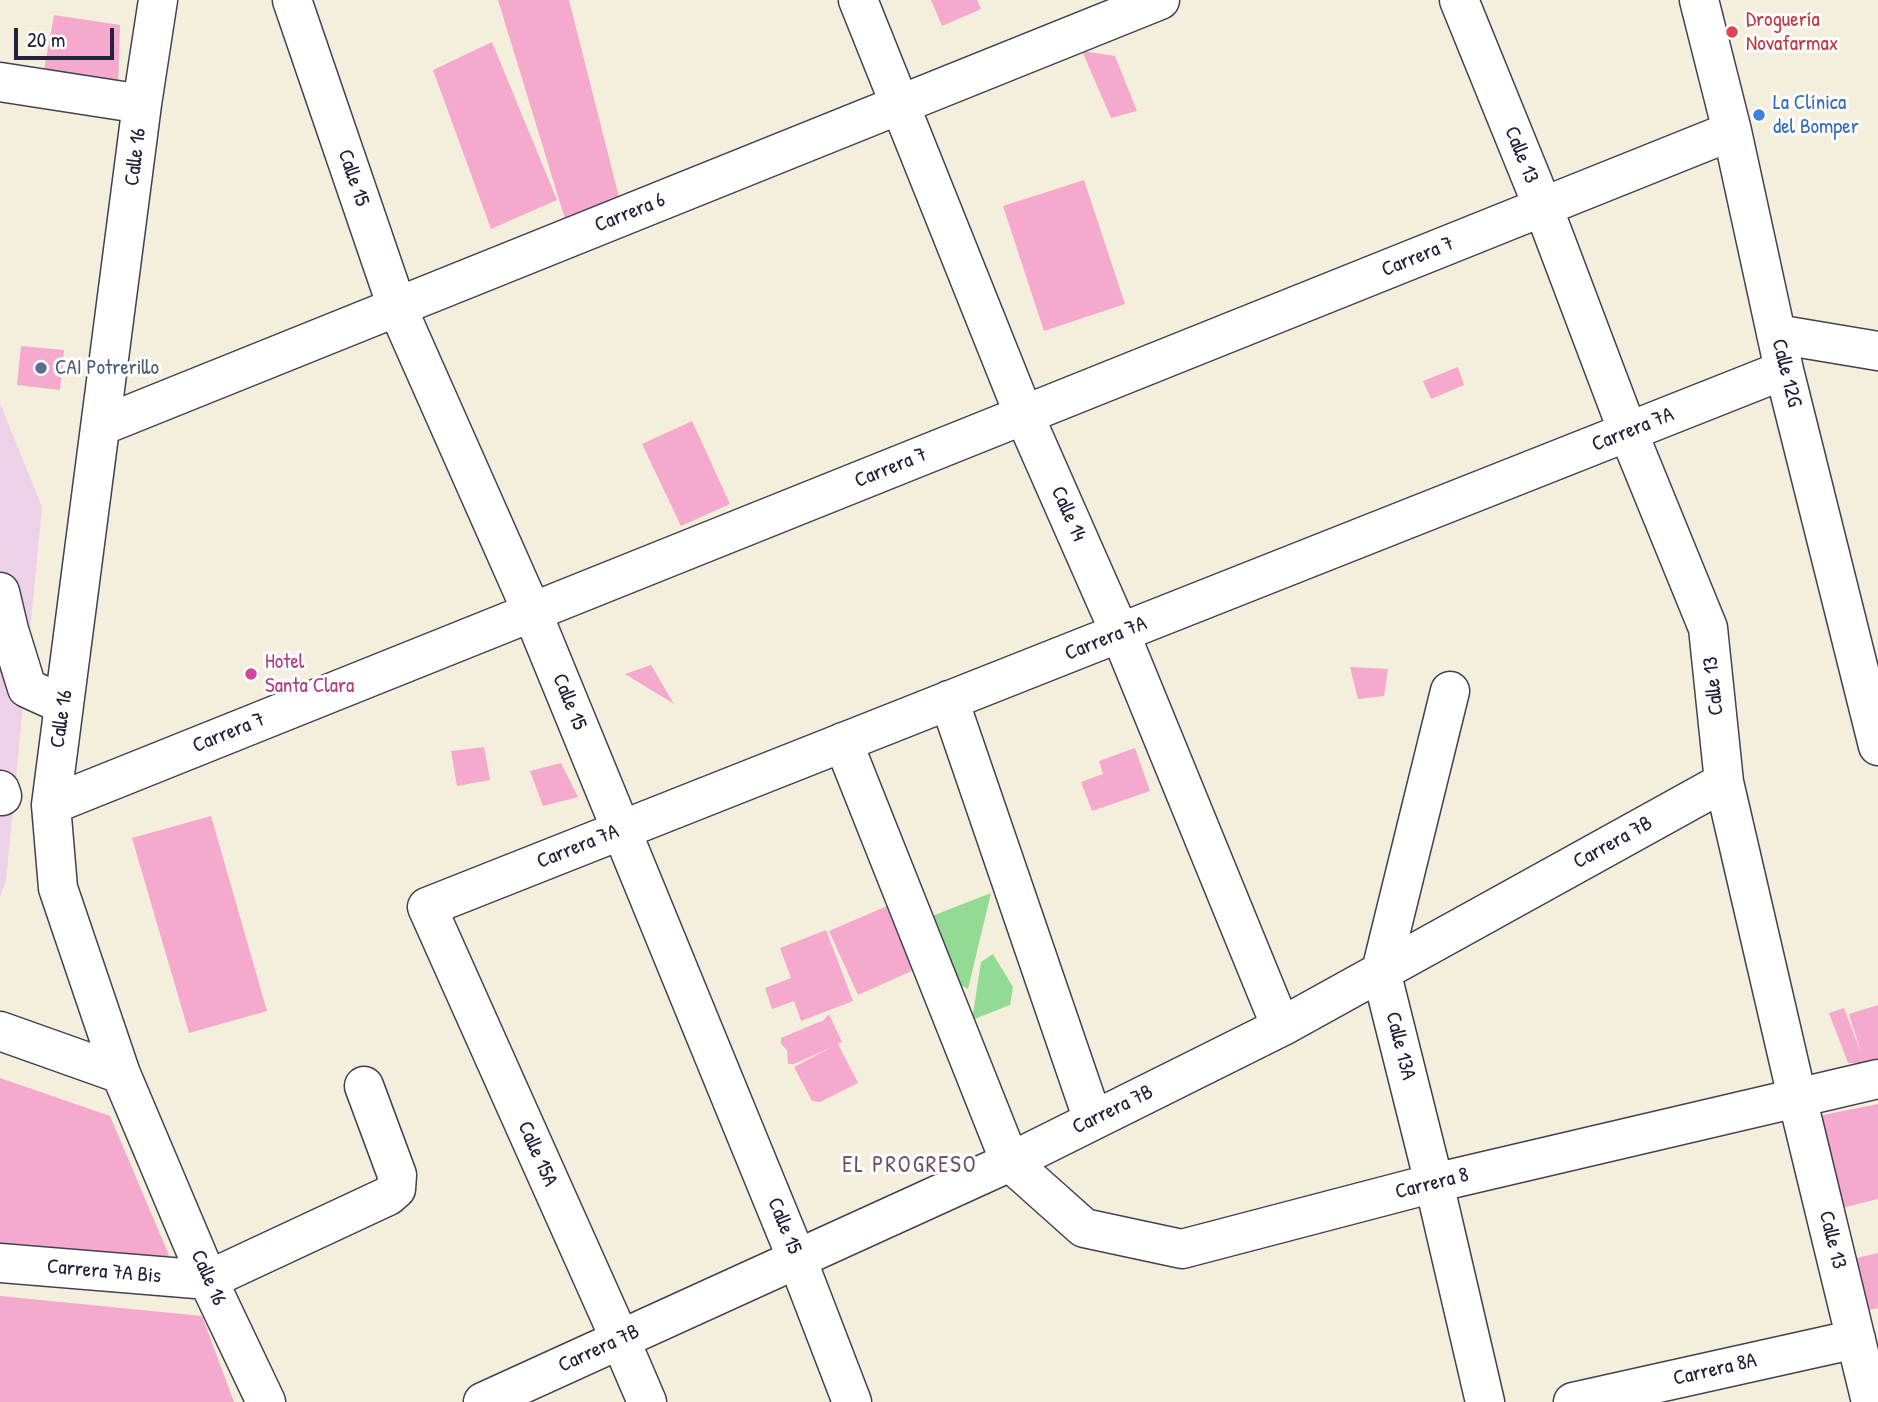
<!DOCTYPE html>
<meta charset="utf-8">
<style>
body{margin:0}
#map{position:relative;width:1878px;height:1402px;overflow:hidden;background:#f4eedc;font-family:"Patrick Hand",sans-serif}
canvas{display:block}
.scale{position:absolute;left:14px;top:28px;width:100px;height:32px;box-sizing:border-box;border:4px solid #22223b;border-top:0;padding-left:9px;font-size:21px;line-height:24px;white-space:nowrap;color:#22223b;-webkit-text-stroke:5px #fff;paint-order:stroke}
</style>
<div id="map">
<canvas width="1878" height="1402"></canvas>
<div class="scale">20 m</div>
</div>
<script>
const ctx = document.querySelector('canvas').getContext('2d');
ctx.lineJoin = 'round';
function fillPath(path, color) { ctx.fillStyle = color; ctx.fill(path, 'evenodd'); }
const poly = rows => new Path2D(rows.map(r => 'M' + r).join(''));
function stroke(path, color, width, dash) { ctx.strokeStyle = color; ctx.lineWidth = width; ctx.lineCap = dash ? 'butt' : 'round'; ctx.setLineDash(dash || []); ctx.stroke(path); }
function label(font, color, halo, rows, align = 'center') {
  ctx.font = font + ' "Patrick Hand",sans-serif'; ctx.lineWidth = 6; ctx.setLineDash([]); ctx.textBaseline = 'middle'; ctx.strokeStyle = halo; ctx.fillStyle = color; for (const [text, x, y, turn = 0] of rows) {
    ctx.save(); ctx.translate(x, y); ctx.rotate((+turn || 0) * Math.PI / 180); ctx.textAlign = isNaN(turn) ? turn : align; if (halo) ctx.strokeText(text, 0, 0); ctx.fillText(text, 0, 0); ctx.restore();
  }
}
fillPath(poly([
 [0,403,42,507,6,881,0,897]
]), '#edd1e9');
fillPath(poly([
 [991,893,968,989,957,983,927,918],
 [993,954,1013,987,1010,1005,972,1020,981,962]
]), '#93da95');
fillPath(poly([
 [498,0,569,0,619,197,565,219],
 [931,0,977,0,981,9,942,26],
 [54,15,120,25,118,90,42,81],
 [492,42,557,200,491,229,433,70],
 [1082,51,1115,56,1137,111,1111,118],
 [1084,180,1125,304,1044,331,1003,206],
 [21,346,64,350,60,390,17,385],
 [1458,367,1464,385,1431,399,1423,381],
 [692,421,730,504,681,526,642,444],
 [651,665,674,704,625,674],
 [1350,667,1388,669,1384,696,1358,699],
 [484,747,490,780,457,786,451,751],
 [1135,748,1150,791,1092,811,1081,782,1103,774,1099,761],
 [561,763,578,797,543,806,530,771],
 [211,816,267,1011,189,1033,132,838],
 [894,903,918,968,858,995,829,931],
 [826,930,853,1001,801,1021,794,1001,772,1009,765,988,791,978,780,948],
 [1878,1005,1878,1059,1864,1063,1848,1063,1829,1013,1844,1008,1861,1053,1849,1014],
 [829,1014,842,1042,838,1044,858,1083,820,1102,812,1101,794,1067,832,1047,794,1064,788,1064,787,1050,781,1044,781,1038,819,1022,823,1021],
 [0,1078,110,1116,171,1260,0,1244],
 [1878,1104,1878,1199,1834,1210,1813,1117],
 [1878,1253,1878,1308,1861,1312,1849,1260],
 [0,1296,202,1316,234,1402,0,1402]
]), '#f5a9cc');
const minor = poly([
 [158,0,142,104,51,805,58,888,121,1074,208,1280,266,1402],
 [292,0,397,307,532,612,797,1259,852,1402],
 [858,0,1024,415,1120,633,1281,1027],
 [1459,0,1543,207,1628,432,1708,628,1724,782,1797,1097,1871,1402],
 [1699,0,1732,131,1784,370,1878,746],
 [0,82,142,104],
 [1776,334,1878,351],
 [101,426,1160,0],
 [0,592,9,630,27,688,64,705],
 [1450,691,1381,971,1434,1183,1485,1402],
 [949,700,1093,1120],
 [843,742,1010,1162,1084,1228,1182,1249,1434,1183,1878,1079],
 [0,790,2,796],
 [51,805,1732,131],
 [0,1031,121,1074],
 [0,1263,208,1280,388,1196,396,1189,397,1175,364,1086],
 [483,1402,1010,1162,1281,1027,1724,782],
 [647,1402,620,1339,427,907,1784,370],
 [1573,1402,1856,1339]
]);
stroke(minor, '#424153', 41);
stroke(minor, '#fff', 38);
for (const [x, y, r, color] of [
 [1732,32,7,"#e0444e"],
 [1759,115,7,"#3f7fe0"],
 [41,368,7,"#5c6f8a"],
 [251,674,7,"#d1479c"]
]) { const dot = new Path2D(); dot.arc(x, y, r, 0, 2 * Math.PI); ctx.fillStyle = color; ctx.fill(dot); stroke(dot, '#fff', 2.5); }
label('21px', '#be3a42', '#fff', [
 ["Droguería",1746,20],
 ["Novafarmax",1746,44]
], 'left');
label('21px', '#366cbe', '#fff', [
 ["La Clínica",1773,103],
 ["del Bomper",1773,127]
], 'left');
label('21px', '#22223b', '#fff', [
 ["Calle 13",1521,155,68],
 ["Calle 16",136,157,-83],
 ["Calle 15",353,178,71],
 ["Carrera 6",630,213,-22],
 ["Carrera 7",1418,257,-22],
 ["Calle 12G",1786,373,76],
 ["Carrera 7A",1633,430,-22],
 ["Carrera 7",891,468,-22],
 ["Calle 14",1068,514,66],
 ["Carrera 7A",1106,639,-22],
 ["Calle 13",1714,686,-96],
 ["Calle 15",569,702,68],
 ["Calle 16",62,719,-82],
 ["Carrera 7",229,733,-22],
 ["Carrera 7B",1613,843,-29],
 ["Carrera 7A",578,847,-22],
 ["Calle 13A",1400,1046,76],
 ["Carrera 7B",1113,1110,-26],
 ["Calle 15A",537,1154,66],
 ["Carrera 8",1432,1184,-14],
 ["Calle 15",784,1226,68],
 ["Calle 13",1832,1240,76],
 ["Carrera 7A Bis",104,1272,5],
 ["Calle 16",208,1278,66],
 ["Carrera 7B",599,1349,-25],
 ["Carrera 8A",1715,1370,-13]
]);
label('21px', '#4e5e75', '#fff', [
 ["CAI Potrerillo",55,368]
], 'left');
label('21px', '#b23c85', '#fff', [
 ["Hotel",265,662],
 ["Santa Clara",265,686]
], 'left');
ctx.letterSpacing = '2px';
label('23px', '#6c516e', '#fff', [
 ["EL PROGRESO",910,1166]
]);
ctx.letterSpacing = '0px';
</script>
